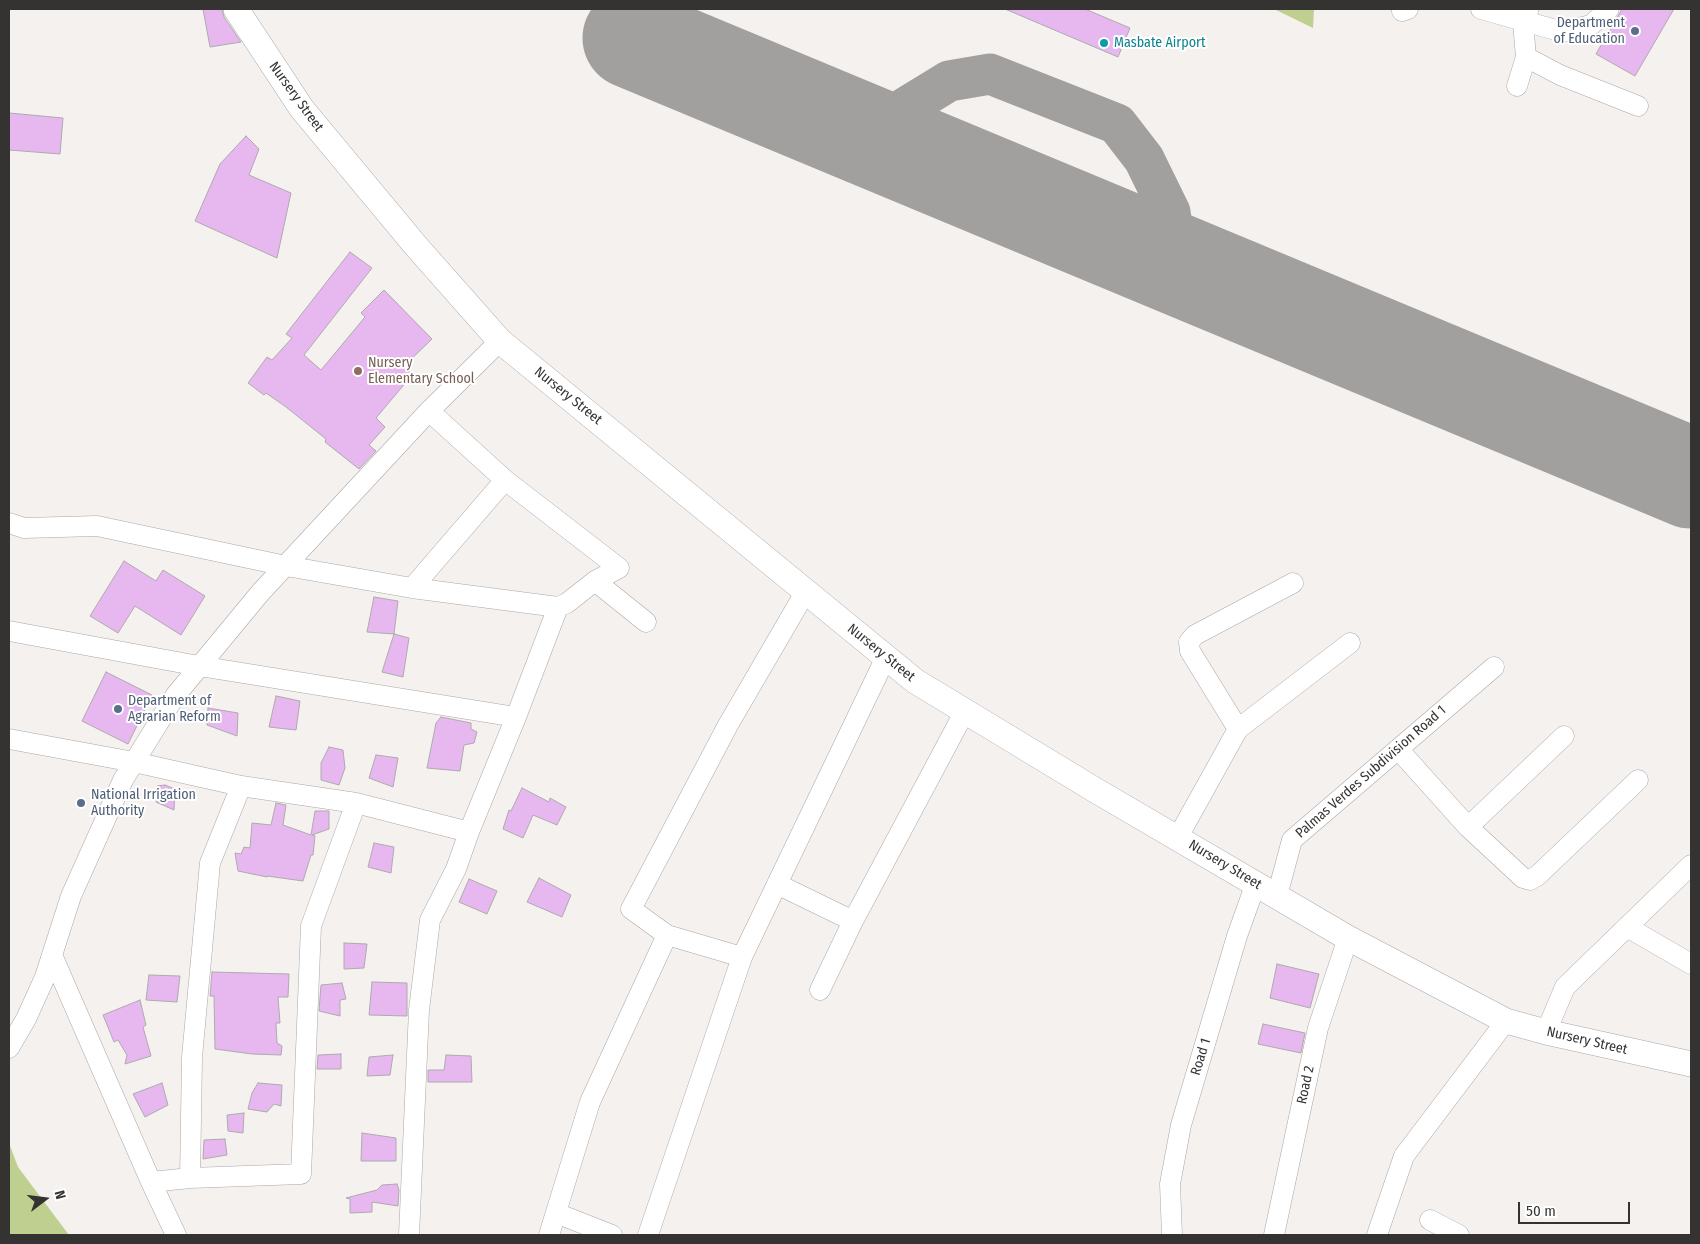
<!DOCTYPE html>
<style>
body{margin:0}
#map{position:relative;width:1700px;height:1244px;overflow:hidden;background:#f5f1ef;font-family:"Fira Sans Condensed",sans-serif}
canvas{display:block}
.frame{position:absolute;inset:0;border:10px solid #343332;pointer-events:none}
.north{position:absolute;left:20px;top:1174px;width:50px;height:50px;-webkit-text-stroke:4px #fff;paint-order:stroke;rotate:75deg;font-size:14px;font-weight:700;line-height:20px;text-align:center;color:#343332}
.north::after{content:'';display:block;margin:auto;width:18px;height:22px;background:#343332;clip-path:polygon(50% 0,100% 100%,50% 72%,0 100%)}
.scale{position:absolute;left:1518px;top:1202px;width:112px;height:22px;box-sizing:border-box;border:2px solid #343332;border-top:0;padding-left:6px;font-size:15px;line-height:18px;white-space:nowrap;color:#343332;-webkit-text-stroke:4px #fff;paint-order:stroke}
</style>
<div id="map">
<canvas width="1700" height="1244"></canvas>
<div class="frame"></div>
<div class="north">N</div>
<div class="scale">50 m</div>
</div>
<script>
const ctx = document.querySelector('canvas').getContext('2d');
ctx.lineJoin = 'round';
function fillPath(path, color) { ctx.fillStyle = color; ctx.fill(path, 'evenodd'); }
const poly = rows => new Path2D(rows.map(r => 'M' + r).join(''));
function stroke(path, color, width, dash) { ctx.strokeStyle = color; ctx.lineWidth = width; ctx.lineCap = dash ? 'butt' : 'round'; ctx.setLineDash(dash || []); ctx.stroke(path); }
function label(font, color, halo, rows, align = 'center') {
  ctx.font = font + ' "Fira Sans Condensed",sans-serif'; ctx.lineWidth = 4; ctx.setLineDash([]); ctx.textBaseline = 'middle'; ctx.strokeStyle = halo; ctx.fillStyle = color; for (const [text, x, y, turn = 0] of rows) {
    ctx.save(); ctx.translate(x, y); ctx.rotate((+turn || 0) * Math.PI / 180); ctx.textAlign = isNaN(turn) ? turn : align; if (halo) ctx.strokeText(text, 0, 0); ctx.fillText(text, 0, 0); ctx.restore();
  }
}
fillPath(poly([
 [1274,9,1314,9,1313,28],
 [9,1143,18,1167,69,1235,9,1235]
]), '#bfcf90');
stroke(poly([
 [851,129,900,111],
 [903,150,897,133,896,119,900,111,949,81,990,74,1117,124,1144,159,1170,212,1176,254,1182,266],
 [1134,246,1159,231,1170,212]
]), '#a2a09e', 41);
stroke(poly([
 [633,38,1691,478]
]), '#a2a09e', 101);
const building = poly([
 [203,9,222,9,224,17,241,42,210,47,203,9],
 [1005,9,1085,9,1130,28,1118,57,1005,9],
 [1622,9,1674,9,1635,76,1596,54,1622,9],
 [9,113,63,118,60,154,9,150,9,113],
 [246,136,259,149,249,175,291,193,277,258,195,221,220,164,246,136],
 [350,252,372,268,304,355,321,370,365,317,361,313,384,290,432,339,403,367,413,374,376,418,385,427,369,445,376,451,359,469,325,442,326,439,286,407,266,393,264,395,248,383,267,357,272,360,292,338,286,334,350,252],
 [124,561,156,581,163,570,205,596,181,635,135,606,118,633,90,616,124,561],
 [374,597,398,601,394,634,367,632,374,597],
 [394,634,409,638,403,677,382,672,394,634],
 [106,672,152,695,128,744,82,721,106,672],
 [276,696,300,701,296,730,269,727,276,696],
 [208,708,238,713,237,736,207,725,208,708],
 [441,717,471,723,471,729,477,732,474,743,464,745,460,771,427,768,436,723,441,717],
 [329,747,343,750,345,768,339,785,321,780,321,763,329,747],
 [376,755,398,758,393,787,369,778,376,755],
 [165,785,175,789,174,810,156,802,157,786,165,785],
 [522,788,549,802,550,798,566,807,557,825,533,815,523,838,503,829,509,810,511,811,522,788],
 [276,803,286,805,283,825,311,835,315,811,329,811,329,829,312,835,315,836,313,855,311,855,303,881,267,876,267,877,238,871,235,853,241,854,244,847,250,848,252,823,271,825,276,803],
 [374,843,394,847,391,873,368,867,374,843],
 [539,878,571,895,562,917,527,902,539,878],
 [469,879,497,891,487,914,459,902,469,879],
 [344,943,367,944,364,968,344,969,344,943],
 [1277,964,1319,974,1310,1008,1270,998,1277,964],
 [212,972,289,974,288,997,278,997,280,1023,276,1023,277,1043,282,1046,281,1055,252,1054,215,1049,214,996,210,996,212,972],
 [149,975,180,976,177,1002,146,1000,149,975],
 [372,982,407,983,407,1016,369,1015,372,982],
 [342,983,346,999,340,1000,340,1016,319,1011,321,985,342,983],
 [140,1000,146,1025,143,1027,151,1056,125,1064,127,1055,118,1040,114,1042,103,1015,140,1000],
 [1263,1024,1305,1033,1301,1053,1258,1044,1263,1024],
 [341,1054,341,1069,317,1069,318,1055,341,1054],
 [393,1055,390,1075,367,1076,369,1057,393,1055],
 [446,1055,471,1056,472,1082,428,1082,428,1070,444,1070,446,1055],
 [162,1083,168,1105,145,1117,133,1094,162,1083],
 [258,1083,282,1085,281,1106,274,1104,267,1112,248,1109,252,1093,258,1083],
 [244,1113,243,1133,228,1131,227,1115,244,1113],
 [362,1133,396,1138,396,1161,361,1161,362,1133],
 [225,1139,227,1155,203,1159,204,1140,225,1139],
 [397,1184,399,1190,398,1206,372,1202,372,1212,350,1213,350,1199,346,1198,377,1190,382,1185,397,1184]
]);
fillPath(building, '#e7b7ef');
stroke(building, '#adaaad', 1);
const minor = poly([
 [1481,9,1563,32,1591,25,1609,9],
 [1402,11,1408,9],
 [1526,57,1560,75,1638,106],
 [1517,86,1526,57,1523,22,1528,11],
 [429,411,505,480],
 [9,523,24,528,97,526,286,566,412,588,558,607],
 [412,588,505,480,619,568,595,581],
 [9,631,199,666,516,717],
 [1238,729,1190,651,1189,642,1195,635,1293,583],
 [9,739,134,762,241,786,356,803,311,926,301,1174,190,1178,151,1182],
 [1398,749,1468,827,1523,878,1530,880,1537,876,1638,780],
 [356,803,469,832,516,717,558,607,567,603,595,581,646,622],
 [1468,827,1564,736],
 [1178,837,1238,729,1350,643],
 [777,884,853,921],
 [1277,896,1292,840,1494,667],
 [1627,927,1691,964],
 [667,935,742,957],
 [52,955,151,1182,176,1235],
 [820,990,853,921,965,711],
 [1546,1032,1565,987,1691,865],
 [9,1048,26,1019,45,977,71,896,123,780,175,696,260,593,429,411,500,341],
 [190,1178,192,1057,210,863,241,786],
 [556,1213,612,1235],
 [1430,1220,1459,1235],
 [409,1235,419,1010,430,920,456,869,469,832],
 [549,1235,590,1102,667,935,631,909,728,725,806,591],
 [648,1235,742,957,886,657],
 [1172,1235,1170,1184,1181,1125,1237,936,1256,883],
 [1274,1235,1318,1028,1348,938],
 [1377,1235,1404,1156,1506,1021]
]);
const major = poly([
 [236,9,302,109,416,246,500,341,915,681,1095,790,1348,938,1506,1021,1546,1032,1691,1064]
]);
stroke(minor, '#aba7a6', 21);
stroke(major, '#aba7a6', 26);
stroke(minor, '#fff', 20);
stroke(major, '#fff', 25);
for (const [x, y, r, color] of [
 [1635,31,5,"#5c6f8a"],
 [1104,43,5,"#0f9aa8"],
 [358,371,5,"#8d6e63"],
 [118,709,5,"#5c6f8a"],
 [81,803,5,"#5c6f8a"]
]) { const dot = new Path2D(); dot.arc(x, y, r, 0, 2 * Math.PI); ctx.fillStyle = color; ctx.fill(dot); stroke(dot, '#fff', 2); }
label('14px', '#4e5e75', '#fff', [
 ["Department",1625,23,"right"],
 ["of Education",1625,39,"right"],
 ["Department of",128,701],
 ["Agrarian Reform",128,717],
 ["National Irrigation",91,795],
 ["Authority",91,811]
], 'left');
label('14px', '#0d838f', '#fff', [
 ["Masbate Airport",1114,43]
], 'left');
label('14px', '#343332', '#fff', [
 ["Nursery Street",296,97,54],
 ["Nursery Street",568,396,39],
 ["Nursery Street",881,653,39],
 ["Palmas Verdes Subdivision Road 1",1371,772,-41],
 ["Nursery Street",1225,865,31],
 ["Nursery Street",1587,1041,13],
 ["Road 1",1201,1057,-73],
 ["Road 2",1306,1085,-78]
]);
label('14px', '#785e54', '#fff', [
 ["Nursery",368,363],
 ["Elementary School",368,379]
], 'left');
</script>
